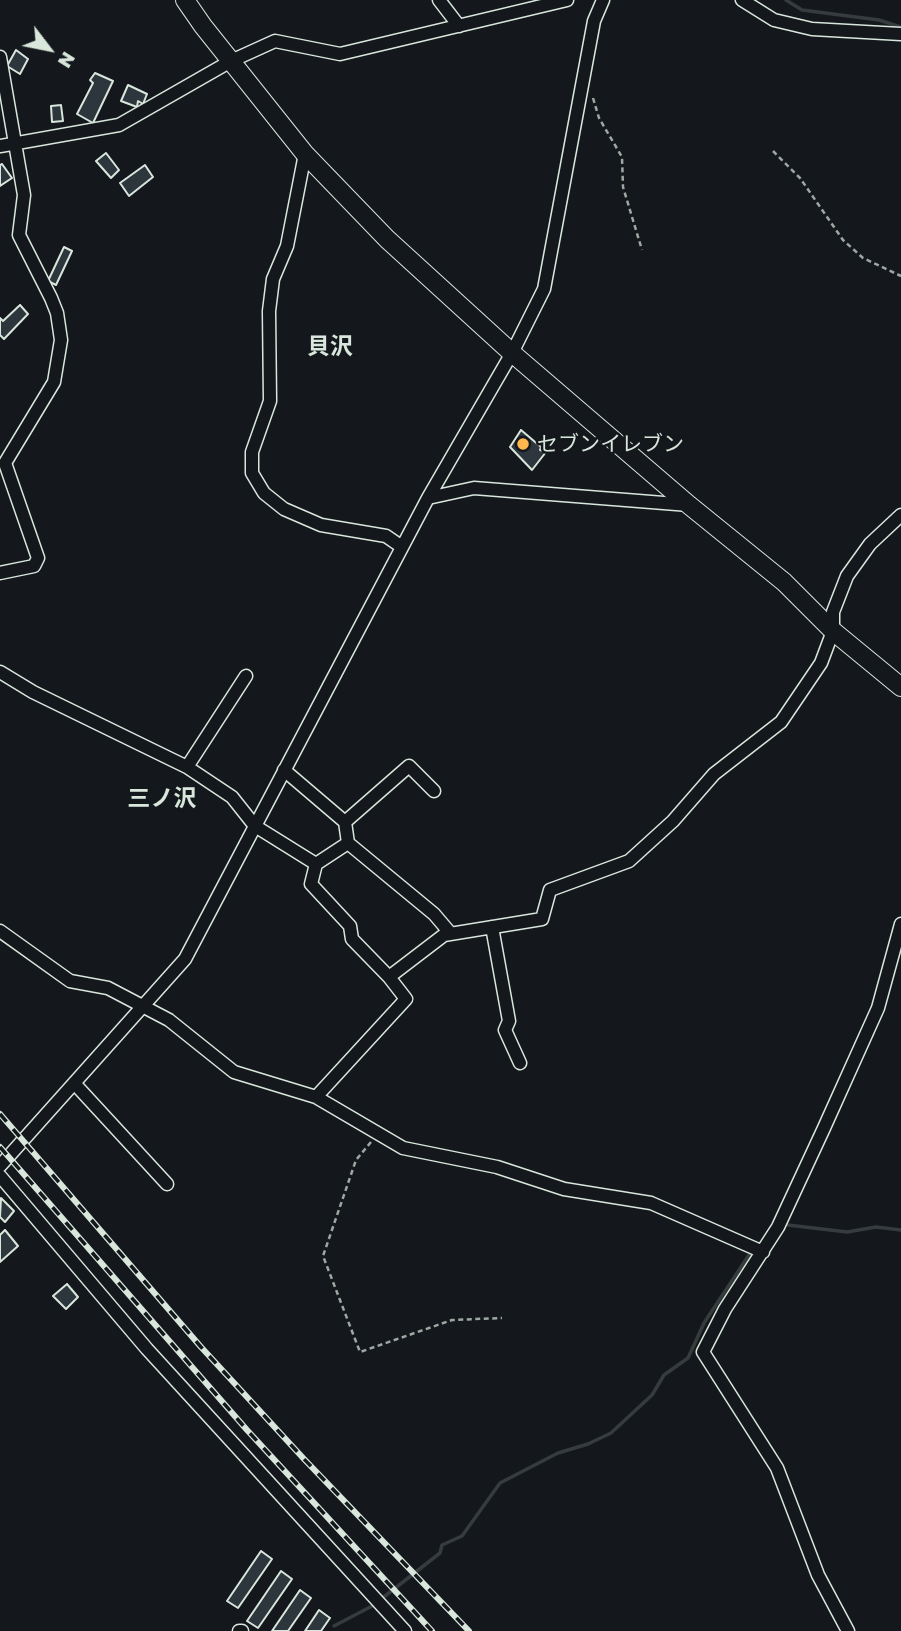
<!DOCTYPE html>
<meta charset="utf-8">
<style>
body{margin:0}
#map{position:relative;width:901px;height:1631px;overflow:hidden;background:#14181c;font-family:"Golos Text",sans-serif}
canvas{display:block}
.north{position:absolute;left:14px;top:14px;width:70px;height:70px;-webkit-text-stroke:5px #14181c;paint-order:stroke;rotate:122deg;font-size:19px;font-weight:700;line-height:28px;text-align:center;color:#d8e6dc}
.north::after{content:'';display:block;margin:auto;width:24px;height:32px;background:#d8e6dc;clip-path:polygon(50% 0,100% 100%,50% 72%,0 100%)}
</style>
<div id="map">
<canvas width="901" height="1631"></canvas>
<div class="north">N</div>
</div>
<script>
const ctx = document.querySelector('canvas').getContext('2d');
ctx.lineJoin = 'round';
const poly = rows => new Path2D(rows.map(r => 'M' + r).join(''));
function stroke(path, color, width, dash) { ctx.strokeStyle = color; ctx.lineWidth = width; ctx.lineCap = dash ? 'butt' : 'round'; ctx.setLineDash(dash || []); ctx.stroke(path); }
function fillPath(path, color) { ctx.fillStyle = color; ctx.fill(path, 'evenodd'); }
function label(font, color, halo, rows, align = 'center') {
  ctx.font = font + ' "Golos Text","Noto Sans JP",sans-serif'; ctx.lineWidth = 5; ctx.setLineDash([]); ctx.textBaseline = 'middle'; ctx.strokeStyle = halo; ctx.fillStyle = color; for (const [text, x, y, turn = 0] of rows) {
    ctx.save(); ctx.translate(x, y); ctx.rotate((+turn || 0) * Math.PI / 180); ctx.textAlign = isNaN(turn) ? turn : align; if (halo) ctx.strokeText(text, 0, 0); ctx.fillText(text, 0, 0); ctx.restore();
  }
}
stroke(poly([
 [786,0,802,10,879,20,901,27],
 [788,1225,847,1232,876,1227,901,1230],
 [380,1600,440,1553,442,1545,462,1536,500,1483,558,1453,588,1444,611,1433,652,1395,664,1375,688,1358,704,1323,751,1252],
 [334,1626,374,1605]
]), '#363b3e', 3.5);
const building = poly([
 [16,50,28,59,20,74,7,66,16,50],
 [95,73,113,81,93,123,77,114,93,83,90,80,95,73],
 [128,85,147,94,143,104,138,101,137,107,121,101,128,85],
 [61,105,63,121,52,122,51,106,61,105],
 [106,153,119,170,111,178,96,161,106,153],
 [2,164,12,178,0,186,0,165,2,164],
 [145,165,153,177,129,196,120,183,145,165],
 [64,247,72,251,56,285,48,281,64,247],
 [20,305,28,314,4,339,0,335,0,318,3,321,20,305],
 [521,430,541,447,540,450,546,452,532,470,510,447,521,430],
 [1,1198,14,1211,5,1222,0,1217,1,1198],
 [5,1230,18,1246,0,1262,0,1235,5,1230],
 [67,1284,78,1297,66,1309,53,1296,67,1284],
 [261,1551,272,1559,238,1608,227,1601,261,1551],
 [281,1571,292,1579,258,1628,247,1621,281,1571],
 [300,1590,311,1598,288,1631,272,1631,300,1590],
 [319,1610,330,1618,321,1631,305,1631,319,1610]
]);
fillPath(building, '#2c363c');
stroke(building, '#d8e6dc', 2);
const street = poly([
 [439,0,459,26],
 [742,0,774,20,812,29,901,34],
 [0,57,24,195,19,235,51,298,57,313,61,340,54,382,5,463,38,558,34,566,0,573],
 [0,146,119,125,231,61,275,41,340,54,567,0],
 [305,154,287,246,273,279,269,311,270,401,252,452,252,473,264,493,284,509,321,525,386,536,402,547],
 [428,498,474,488,689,505],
 [0,672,33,692,187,767,232,797,255,826,316,864],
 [187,767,246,676],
 [284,770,345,822,348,843,434,914,451,934],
 [345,822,409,766,434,791],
 [348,843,316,864,311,884,350,926,352,939,389,977],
 [492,927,509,1021,505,1030,520,1063],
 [0,931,70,981,108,988,169,1020,234,1072,316,1097,403,1148,497,1167,564,1189,651,1203,763,1252],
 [74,1083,167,1184],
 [316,1097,406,999,389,977,444,935,542,919,550,890,629,861,673,821,714,774,781,722,821,663,833,631,833,612,847,576,870,544,901,515],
 [0,1166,185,959,428,498,512,353,544,289,594,21,603,0],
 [0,1176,147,1349,405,1631],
 [239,1631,242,1631],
 [848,1631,818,1575,777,1468,703,1352,725,1309,778,1227,824,1128,878,1008,901,924]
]);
const secondary = poly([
 [185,0,203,26,305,154,387,239,512,353,689,505,784,582,833,631,901,687]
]);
stroke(street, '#d8e6dc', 15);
stroke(secondary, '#d8e6dc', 20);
stroke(poly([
 [593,98,599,118,622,157,623,187,642,250],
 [773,151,800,178,843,240,863,258,901,276],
 [371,1142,356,1160,323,1256,360,1352,452,1320,502,1318]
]), '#9da8a2', 2.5, [5, 3.5]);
stroke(street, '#14181c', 12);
stroke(secondary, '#14181c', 18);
const rail = poly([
 [0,1114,201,1347,304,1459,469,1631],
 [0,1147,247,1430,432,1631]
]);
stroke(rail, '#d8e6dc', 6);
stroke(rail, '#14181c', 3.5, [10]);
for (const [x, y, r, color] of [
 [523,444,7,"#ffb74d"]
]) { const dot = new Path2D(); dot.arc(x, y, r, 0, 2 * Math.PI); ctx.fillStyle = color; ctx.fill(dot); stroke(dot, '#14181c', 2.5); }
label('21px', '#d8e6dc', '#14181c', [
 ["セブンイレブン",537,444]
], 'left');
label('bold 23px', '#d8e6dc', '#14181c', [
 ["貝沢",330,347],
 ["三ノ沢",162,799]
]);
</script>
